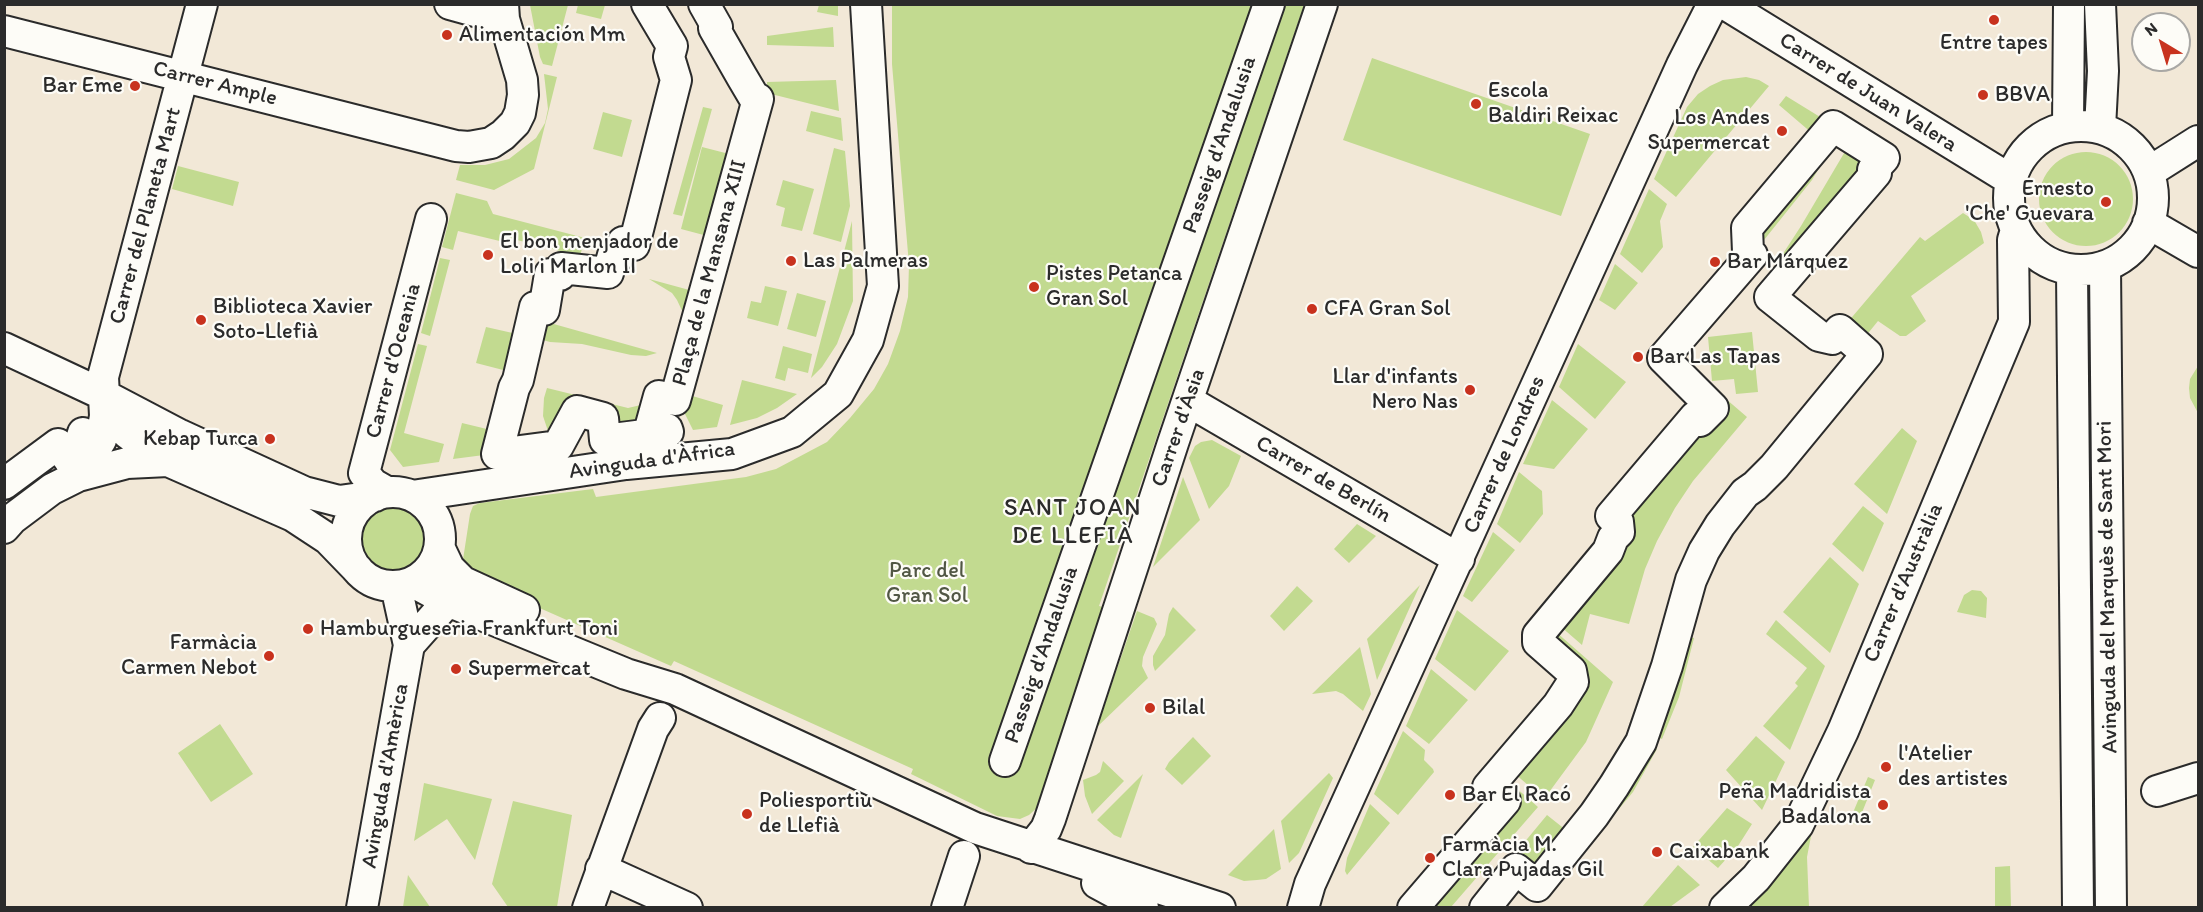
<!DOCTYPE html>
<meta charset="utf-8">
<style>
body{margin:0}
#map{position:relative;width:2203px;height:912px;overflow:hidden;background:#f2e8d7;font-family:Itim,sans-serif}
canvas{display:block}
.frame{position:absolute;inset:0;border:6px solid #2b2b2b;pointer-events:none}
.north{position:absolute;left:2131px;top:12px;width:60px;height:60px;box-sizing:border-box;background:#fdfcf7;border:2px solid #a9a8a5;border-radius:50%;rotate:322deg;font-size:16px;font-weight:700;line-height:24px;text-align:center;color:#2b2b2b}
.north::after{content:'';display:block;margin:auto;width:21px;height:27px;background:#c8321e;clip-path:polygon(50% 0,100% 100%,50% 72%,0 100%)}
</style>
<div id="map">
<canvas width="2203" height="912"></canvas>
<div class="frame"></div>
<div class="north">N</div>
</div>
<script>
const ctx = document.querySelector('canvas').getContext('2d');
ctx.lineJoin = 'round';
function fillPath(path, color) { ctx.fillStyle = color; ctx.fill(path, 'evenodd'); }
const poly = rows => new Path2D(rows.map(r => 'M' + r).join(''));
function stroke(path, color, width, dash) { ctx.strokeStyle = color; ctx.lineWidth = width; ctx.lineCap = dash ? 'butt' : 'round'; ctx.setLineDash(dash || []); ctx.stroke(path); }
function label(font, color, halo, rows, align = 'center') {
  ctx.font = font + ' Itim,sans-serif'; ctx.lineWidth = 4.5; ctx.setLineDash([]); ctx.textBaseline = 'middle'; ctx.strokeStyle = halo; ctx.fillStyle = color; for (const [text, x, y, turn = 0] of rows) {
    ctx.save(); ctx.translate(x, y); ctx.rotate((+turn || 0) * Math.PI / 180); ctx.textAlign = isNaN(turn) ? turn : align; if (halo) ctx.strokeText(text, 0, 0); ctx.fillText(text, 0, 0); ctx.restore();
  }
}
fillPath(poly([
 [530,5,568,5,552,66,543,64,540,57],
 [578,5,605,5,601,19,576,13],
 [819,5,838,5,838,16,817,12],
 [892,5,1304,5,1099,606,1107,608,1039,806,1029,815,1020,819,997,816,911,774,913,769,674,661,671,666,467,576,462,566,470,514,473,506,480,503,593,489,596,497,746,477,776,469,827,442,850,418,874,389,888,364,900,331,908,297,909,265,892,64],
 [833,27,834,47,767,45,767,36],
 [1372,58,1590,134,1561,216,1343,140],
 [544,74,557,77,534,169,494,190,456,180,460,165,485,165,509,159,536,138,545,123,548,109],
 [1746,77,1759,80,1769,86,1676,197,1654,179,1687,107,1698,94,1710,86,1723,80],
 [836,80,839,111,767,93,767,82],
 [1786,96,1825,120,1813,134,1779,105],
 [703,107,712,109,682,216,673,214],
 [811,111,841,118,843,141,806,131],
 [603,112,632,120,622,157,593,149],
 [1833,126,1841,131,1812,180,1752,255,1748,252],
 [1853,138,1884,158,1760,289,1801,226],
 [702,147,737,156,715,238,681,229],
 [834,148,845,151,850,206,841,242,813,234],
 '2039 199a47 47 0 1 1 94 0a47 47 0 1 1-94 0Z',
 [178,166,239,182,233,206,172,189],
 [783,180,814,189,802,231,781,226,785,208,776,205],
 [1649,189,1667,204,1660,221,1663,247,1642,273,1620,254],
 [456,193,487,201,493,214,585,238,580,256,509,238,508,243,458,231,453,250,442,247],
 [1963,213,1974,220,1981,232,1984,243,1911,296,1926,321,1906,336,1900,336,1878,321,1865,337,1847,323,1920,237,1925,241],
 [852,221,853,301,837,344,822,367,811,378],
 [440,258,450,260,430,336,421,333],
 [1615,264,1638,283,1615,310,1599,300],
 [649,279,704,294,684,315,677,300,672,293],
 [765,286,787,291,778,326,747,318,751,301,761,303],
 [797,293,826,301,816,337,787,329],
 [543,321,657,353,646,356,631,355,582,344,550,342,528,336],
 [486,327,517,334,507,371,476,363],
 [1752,332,1758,392,1736,394,1734,379,1712,381,1708,337],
 [418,344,427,346,404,433,444,444,439,462,403,467,390,450],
 [1578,344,1626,382,1595,419,1559,387],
 [783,346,812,354,808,373,788,368,785,381,775,378],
 [1683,362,1747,417,1693,481,1675,508,1657,541,1645,569,1629,624,1590,614,1582,645,1552,619,1613,538,1695,417],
 [2198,366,2198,413,2190,398,2189,388,2190,379],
 [742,380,797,394,777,408,757,418,730,425],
 [547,388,628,408,658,401,651,425,605,440,603,418,553,446,543,416,544,398],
 [689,395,723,405,717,427,693,430,684,412],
 [1552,400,1588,429,1554,469,1523,464],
 [462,423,491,430,484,455,453,459],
 [1902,428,1917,441,1887,514,1854,484],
 [1212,440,1241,456,1229,486,1209,509,1189,458,1195,446,1201,442],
 [1519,472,1542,491,1543,514,1520,543,1497,524],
 [1183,477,1200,520,1153,567],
 [1863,506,1884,523,1863,572,1832,544],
 '361 539a32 32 0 1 1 64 0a32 32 0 1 1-64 0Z',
 [1357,524,1376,536,1349,563,1334,549],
 [1493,532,1515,550,1472,602,1463,596],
 [1830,557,1859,584,1830,653,1783,612],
 [1420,585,1377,680,1367,639],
 [1297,586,1313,601,1284,631,1270,616],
 [1972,590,1981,591,1987,598,1986,618,1957,612,1964,595],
 [1173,607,1196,630,1155,671,1153,665,1153,656,1165,635,1169,614],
 [1457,610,1509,651,1475,691,1435,659],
 [1137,611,1154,618,1157,624,1143,657,1142,666,1148,678,1097,727],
 [1776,620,1825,666,1790,750,1763,726,1798,686,1795,683,1807,668,1766,634],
 [1547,624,1613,682,1586,742,1544,799,1506,766,1573,682],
 [1677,634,1694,638,1679,697,1662,739,1645,730],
 [1360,647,1371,694,1363,711,1343,694,1336,691,1312,694],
 [1431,669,1468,700,1429,744,1406,726],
 [220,724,253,774,211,802,178,753],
 [1403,731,1425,750,1424,760,1433,769,1434,772,1398,815,1374,794],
 [1756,736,1785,762,1762,810,1726,770],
 [1193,737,1211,756,1182,785,1165,769,1169,762],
 [1641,742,1657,749,1633,792,1593,840,1582,830],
 [1103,761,1124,781,1092,814,1085,796,1083,780,1096,775,1100,772],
 [1329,773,1333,778,1299,853,1289,863,1281,821],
 [1499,773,1538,807,1451,907,1413,908,1505,802],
 [1143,774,1121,838,1114,835,1097,820],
 [1868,777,1875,780,1857,825,1849,822],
 [424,783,492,799,475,860,447,819,414,841],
 [513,801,572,815,557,907,508,907,492,884],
 [1370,804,1390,823,1347,875,1345,871,1347,858],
 [1727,808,1752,824,1738,846,1718,868,1693,847],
 [1547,815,1576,838,1537,886,1516,869,1485,907,1470,908],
 [1274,829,1281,869,1266,879,1257,880,1244,881,1228,875],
 [1812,831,1807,857,1809,907,1736,908],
 [1678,865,1700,885,1670,907,1642,907],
 [2010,866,2011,907,1995,907,1995,867],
 [408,875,430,907,403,907]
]), '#c2da90');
const street = poly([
 [450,4,504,19],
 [647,4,672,46,669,57,676,80,634,245,623,242,619,256,613,255,608,273,561,268,560,275,550,274,544,310,535,307,518,380,514,388,497,454,558,446,577,411,603,418,605,440,668,432,667,429,651,425,659,396,675,400,758,99,755,99,742,77,714,28,717,27,704,4],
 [1725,4,2011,180],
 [4,31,456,146,469,147,491,143,503,135,515,123,520,113,523,95,522,80,504,19,503,4],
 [2068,126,2069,4],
 '2009 198a72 72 0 1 1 144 0a72 72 0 1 1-144 0Z',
 [2100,128,2103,71,2100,4],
 [2149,172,2198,141],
 [2148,223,2198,252],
 [2105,266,2111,908],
 [2072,272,2078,908],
 [4,348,102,394,180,435,304,492,339,501,375,496],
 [104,397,127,433,150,450,168,461,293,516,328,539,358,570],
 [1188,401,1459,559],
 [78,476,101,440,105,416,103,377,202,4],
 [4,484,58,444,70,461,76,456,83,433],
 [387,492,373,484,364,473,431,219],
 '346 539a47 47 0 1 1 94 0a47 47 0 1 1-94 0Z',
 [412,496,626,464,732,454,792,432,838,394,868,340,883,286,866,4],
 [4,528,12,519,52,489,78,476,127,463,168,461],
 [440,549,449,568,463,582,524,610],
 [413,582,448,601,626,674,675,689,975,828,1220,908],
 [409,645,448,601],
 [1005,761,1269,4],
 [2157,791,2198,778],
 [1031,848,1046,829,1050,819,1173,443,1322,4],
 [601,869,687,908],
 [1097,883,1143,908],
 [362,908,409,645,396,586],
 [588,908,653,729,660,718],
 [947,908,964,856],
 [1303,908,1310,884,1682,65,1713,4],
 [1413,908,1505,801,1488,787,1558,705,1573,682,1571,671,1538,642,1538,635,1608,551,1613,538,1619,532,1618,522,1611,516,1695,417,1700,421,1713,408,1663,358,1752,255,1748,252,1747,228,1833,126,1884,158,1873,170,1876,173,1770,297,1819,336,1832,339,1840,330,1867,354,1774,467,1755,486,1745,493,1720,525,1704,551,1691,580,1667,666,1641,742,1614,786,1594,815,1537,886,1516,869,1485,908],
 [1725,908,1756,878,1798,825,1843,731,2014,322,2013,240,2016,230]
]);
stroke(street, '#2b2b2b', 34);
stroke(street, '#fdfcf7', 30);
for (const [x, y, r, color] of [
 [1994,20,6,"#c8321e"],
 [447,35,6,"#c8321e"],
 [135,86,6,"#c8321e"],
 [1983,95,6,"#c8321e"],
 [1476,104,6,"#c8321e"],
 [1782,131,6,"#c8321e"],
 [2106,202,6,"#c8321e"],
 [488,255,6,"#c8321e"],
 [791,261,6,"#c8321e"],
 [1715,262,6,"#c8321e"],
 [1034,287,6,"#c8321e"],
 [1312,309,6,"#c8321e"],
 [201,320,6,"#c8321e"],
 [1638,357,6,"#c8321e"],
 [1470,390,6,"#c8321e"],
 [270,439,6,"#c8321e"],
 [308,629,6,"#c8321e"],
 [269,656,6,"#c8321e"],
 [456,669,6,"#c8321e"],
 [1150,708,6,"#c8321e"],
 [1886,767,6,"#c8321e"],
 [1450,795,6,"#c8321e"],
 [1883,805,6,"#c8321e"],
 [747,814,6,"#c8321e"],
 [1657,852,6,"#c8321e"],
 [1430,858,6,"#c8321e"]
]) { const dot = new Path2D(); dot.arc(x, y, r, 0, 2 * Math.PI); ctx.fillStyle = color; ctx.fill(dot); stroke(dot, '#fdfcf7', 2); }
label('22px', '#2b2b2b', '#fdfcf7', [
 ["Alimentación Mm",459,35],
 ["Entre tapes",1994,43,"center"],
 ["Bar Eme",123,86,"right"],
 ["Escola",1488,91],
 ["Baldiri Reixac",1488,116],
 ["BBVA",1995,95],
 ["Los Andes",1770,118,"right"],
 ["Supermercat",1770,143,"right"],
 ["Ernesto",2094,189,"right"],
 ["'Che' Guevara",2094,214,"right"],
 ["El bon menjador de",500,242],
 ["Loli i Marlon II",500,267],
 ["Las Palmeras",803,261],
 ["Bar Márquez",1727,262],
 ["Pistes Petanca",1046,274],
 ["Gran Sol",1046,299],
 ["Biblioteca Xavier",213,307],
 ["Soto-Llefià",213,332],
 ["CFA Gran Sol",1324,309],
 ["Bar Las Tapas",1650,357],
 ["Llar d'infants",1458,377,"right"],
 ["Nero Nas",1458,402,"right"],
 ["Kebap Turca",258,439,"right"],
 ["Hamburgueseria Frankfurt Toni",320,629],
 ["Farmàcia",257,643,"right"],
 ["Carmen Nebot",257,668,"right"],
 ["Supermercat",468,669],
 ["Bilal",1162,708],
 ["l'Atelier",1898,754],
 ["des artistes",1898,779],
 ["Peña Madridista",1871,792,"right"],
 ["Badalona",1871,817,"right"],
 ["Bar El Racó",1462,795],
 ["Poliesportiu",759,801],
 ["de Llefià",759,826],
 ["Farmàcia M.",1442,845],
 ["Clara Pujadas Gil",1442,870],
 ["Caixabank",1669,852]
], 'left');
label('22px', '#2b2b2b', '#fdfcf7', [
 ["Carrer Ample",215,84,14],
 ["Carrer de Juan Valera",1868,93,32],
 ["Passeig d'Andalusia",1220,145,-71],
 ["Carrer del Planeta Mart",146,216,-75],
 ["Plaça de la Mansana XIII",710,273,-75],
 ["Carrer d'Oceania",394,361,-75],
 ["Carrer d'Àsia",1179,428,-71],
 ["Carrer de Londres",1505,455,-66],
 ["Avinguda d'Àfrica",652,461,-8],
 ["Carrer de Berlín",1323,480,30],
 ["Carrer d'Austràlia",1904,583,-67],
 ["Avinguda del Marquès de Sant Mori",2108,587,-91],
 ["Passeig d'Andalusia",1042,655,-71],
 ["Avinguda d'Amèrica",386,776,-80]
]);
label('22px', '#515744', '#fdfcf7', [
 ["Parc del",927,571],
 ["Gran Sol",927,596]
]);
ctx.letterSpacing = '1.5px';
label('24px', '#2b2b2b', '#fdfcf7', [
 ["SANT JOAN",1073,509],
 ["DE LLEFIÀ",1073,537]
]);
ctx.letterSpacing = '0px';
</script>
